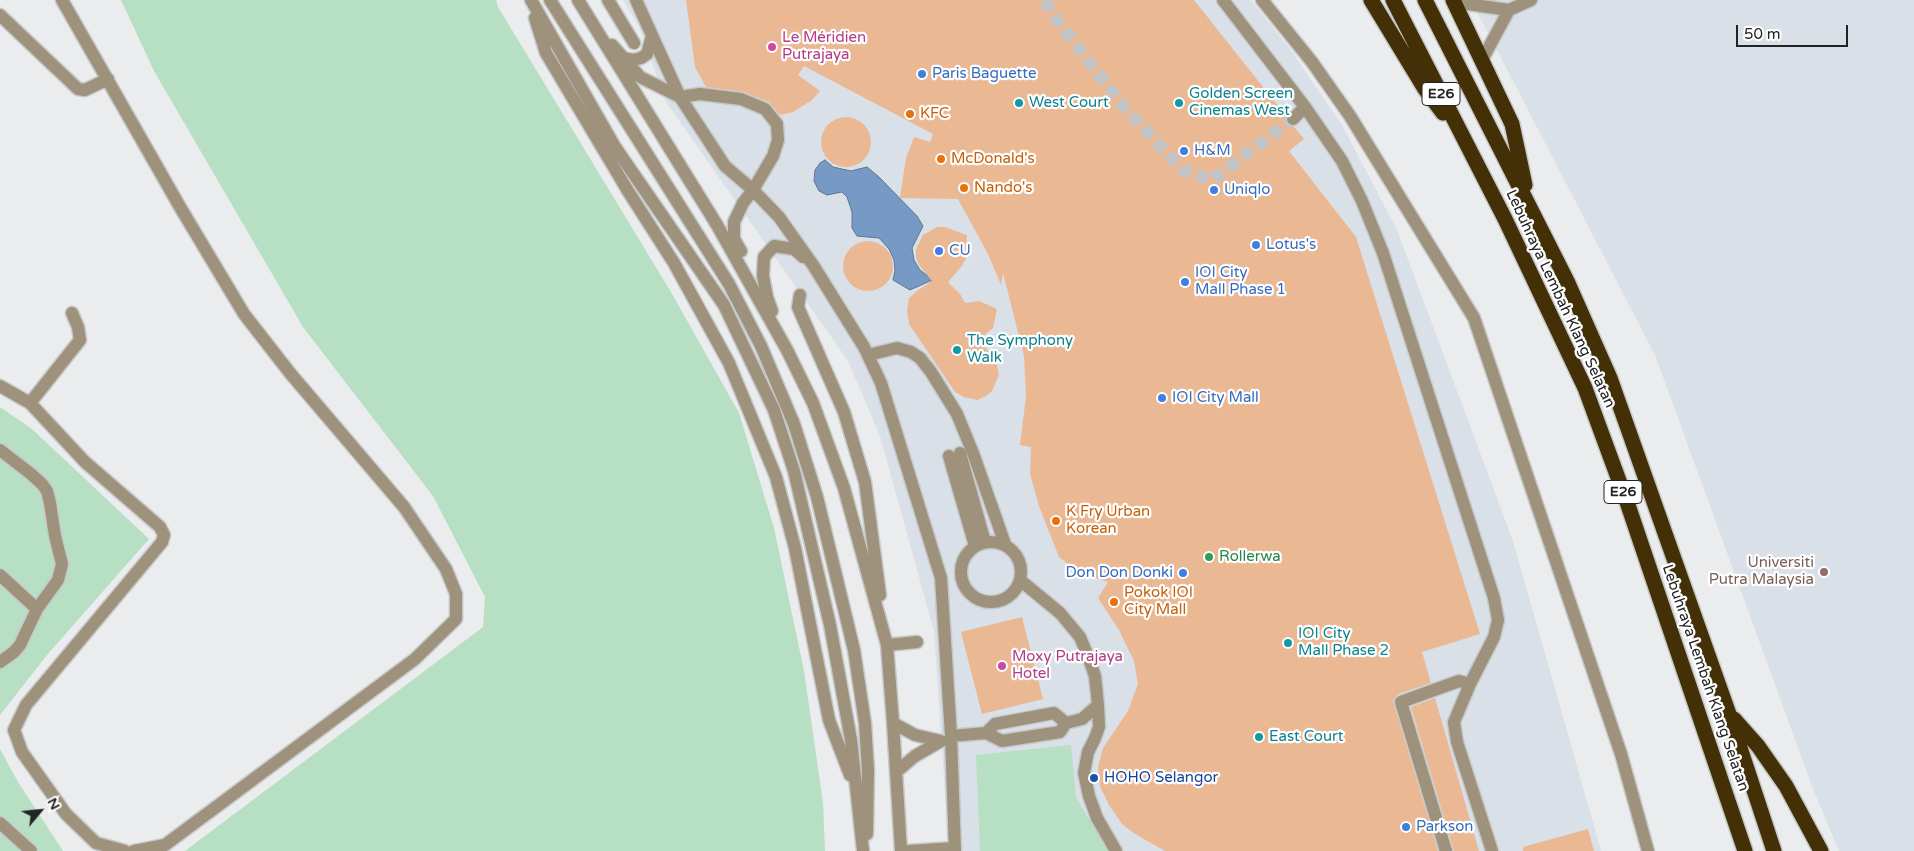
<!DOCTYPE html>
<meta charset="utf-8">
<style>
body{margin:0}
#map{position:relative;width:1914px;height:851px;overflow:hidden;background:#ebeced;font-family:"Varela Round",sans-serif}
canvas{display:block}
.north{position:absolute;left:15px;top:786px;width:50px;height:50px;-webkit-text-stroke:4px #fff;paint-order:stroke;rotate:62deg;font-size:14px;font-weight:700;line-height:20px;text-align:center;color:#232324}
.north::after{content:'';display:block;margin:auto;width:18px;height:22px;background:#232324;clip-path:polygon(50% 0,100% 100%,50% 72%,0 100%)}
.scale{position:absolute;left:1736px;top:25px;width:112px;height:22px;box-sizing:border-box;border:2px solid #232324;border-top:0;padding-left:6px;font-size:15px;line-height:18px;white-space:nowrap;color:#232324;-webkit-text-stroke:4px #fff;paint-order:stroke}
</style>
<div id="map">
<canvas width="1914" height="851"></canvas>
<div class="north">N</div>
<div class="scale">50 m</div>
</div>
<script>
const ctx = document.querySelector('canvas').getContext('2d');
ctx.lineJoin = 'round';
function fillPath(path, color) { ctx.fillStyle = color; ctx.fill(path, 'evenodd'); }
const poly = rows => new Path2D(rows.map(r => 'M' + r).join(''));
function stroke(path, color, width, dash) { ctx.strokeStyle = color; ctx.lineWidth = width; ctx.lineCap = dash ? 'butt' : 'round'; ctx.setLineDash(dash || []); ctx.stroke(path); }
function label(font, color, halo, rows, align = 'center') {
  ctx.font = font + ' "Varela Round",sans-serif'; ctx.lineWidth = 4.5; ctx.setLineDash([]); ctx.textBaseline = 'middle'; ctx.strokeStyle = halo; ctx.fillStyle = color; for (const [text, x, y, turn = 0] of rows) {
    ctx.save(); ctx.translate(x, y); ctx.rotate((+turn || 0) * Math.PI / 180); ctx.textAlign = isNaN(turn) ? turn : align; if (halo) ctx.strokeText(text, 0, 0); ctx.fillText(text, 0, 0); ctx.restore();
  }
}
fillPath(poly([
 [623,0,1251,0,1288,46,1342,125,1397,230,1513,541,1601,851,949,851,934,631,880,436,848,361,666,102,639,26],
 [1471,0,1914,0,1914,851,1839,851,1813,789,1655,355]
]), '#d9e0e7');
fillPath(poly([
 [121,0,496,0,498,7,671,292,739,413,774,528,804,671,823,803,825,851,185,851,483,627,485,597,433,496,303,327,154,71],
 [0,407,32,429,149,539,47,655,0,715],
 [1071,745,1076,798,1109,851,980,851,976,755],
 [0,749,18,782,63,851,0,851]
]), '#b6dfc4');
const water = poly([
 [825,160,833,167,851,171,867,167,879,177,917,216,923,226,912,248,914,260,920,270,928,276,939,280,930,281,910,290,893,280,895,270,894,260,889,249,879,238,857,236,852,228,852,212,847,197,842,192,827,195,819,191,814,181,815,170,820,163,825,160]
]);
fillPath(water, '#7799c5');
stroke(water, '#5e7695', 1);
fillPath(poly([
 [686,0,1194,0,1286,116,1287,124,1294,127,1304,139,1289,151,1356,237,1480,634,1422,652,1431,683,1398,694,1393,701,1438,851,1165,851,1135,834,1122,824,1109,805,1100,786,1098,767,1103,748,1128,711,1138,684,1134,661,1119,630,1098,598,1108,582,1079,573,1059,557,1039,506,1030,474,1031,447,1020,445,1026,396,1024,356,1003,273,1001,285,988,254,958,199,900,198,906,158,914,137,930,142,933,134,804,66,798,75,820,91,812,100,793,112,780,115,769,102,744,92,706,87,695,67],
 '821 142a25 25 0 1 1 50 0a25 25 0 1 1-50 0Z',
 [937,227,945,227,967,235,966,258,962,266,948,282,960,294,965,303,979,301,997,309,993,328,980,339,997,365,999,375,992,391,986,396,977,400,964,397,955,392,909,324,907,311,909,298,917,291,932,281,919,265,916,257,916,249,923,235],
 '843 266a25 25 0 1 1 50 0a25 25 0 1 1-50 0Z',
 [1022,617,1043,699,982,714,961,632],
 [1435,698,1479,851,1454,851,1411,707],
 [1588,829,1594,851,1523,851,1523,847]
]), '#ebb894');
stroke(poly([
 [1045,0,1053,15,1123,106,1183,170,1212,180,1293,119]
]), '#c3c4c5', 12, [12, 6]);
const minor = poly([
 [62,0,180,207,244,314,290,373,404,507,446,569,456,594,456,619,415,659,165,845,134,851],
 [531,0,615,147,724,305,774,410,794,471,830,625,851,740,863,851],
 [550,0,729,284,761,346,794,424,817,497,854,650,865,723,868,770,867,834],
 [578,0,717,225,787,350,813,403,844,488,887,645,893,723,901,851],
 [608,0,634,43],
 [636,0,680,97,725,166,753,190,779,217,813,265,864,347,881,383,941,578,951,736,955,851],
 [1223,0,1305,107,1342,161,1362,201,1383,253,1494,598,1498,620,1494,637,1470,684,1454,722,1457,742,1492,851],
 [1262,0,1312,62,1350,116,1474,318,1621,754,1648,851],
 [1454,2,1509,10,1531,0],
 [0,15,78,89,85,90,108,79],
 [535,18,546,53,628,191,674,263,729,363,776,477,795,548,829,720,850,775],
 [612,45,640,77,680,97,700,94,741,99,765,109,777,124,778,140,773,156,753,190,743,203,734,222,734,239,741,251],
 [623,58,633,60,641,58,647,54,652,36],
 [1482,60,1509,10],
 [1293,119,1305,107],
 [800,295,798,307,844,412,865,482,880,595],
 [772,311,767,297,763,276,764,257,774,246,794,249,803,257],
 [868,355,897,348,911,352,920,358,931,372,957,414,973,453,1005,544],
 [0,386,30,403,85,462,160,527,164,535,162,542,26,705,14,730,22,752,66,814,96,843,125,851],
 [30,403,80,340,78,327,72,313],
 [0,450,31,474,42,484,47,491,50,503,55,536,62,564,58,580,37,609],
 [960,453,985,542],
 [949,456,975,546],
 '961 572a30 30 0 1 1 60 0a30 30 0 1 1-60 0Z',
 [0,575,37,609,20,645,14,652,0,662],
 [1020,580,1060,613,1080,637,1089,659,1095,676,1098,705,1099,727,1095,738,1088,752,1084,773,1089,796,1097,818,1116,851],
 [887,645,917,642],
 [893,723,915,735,941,741,915,756,896,772],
 [986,733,995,724,1054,713,1066,723],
 [951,736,986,733,1002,741,1060,732,1066,723,1082,719,1098,705],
 [0,823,31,851],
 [909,851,955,848],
 [1446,851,1401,702,1459,681,1470,684]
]);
const highway = poly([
 [1371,0,1425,89,1443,113],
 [1393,0,1505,219,1585,388,1628,505,1745,851],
 [1425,0,1568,283,1610,378,1729,714,1774,851],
 [1453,0,1512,124,1525,185],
 [1734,719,1758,746,1786,786,1821,851]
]);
stroke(minor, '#c7c8c9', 15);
stroke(highway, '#c7c8c9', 18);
stroke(minor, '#9e927c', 12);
stroke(highway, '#433006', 15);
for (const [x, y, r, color] of [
 [772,47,5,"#d1479c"],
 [922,74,5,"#3f7fe0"],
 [1019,103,5,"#0f9aa8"],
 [1179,103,5,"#0f9aa8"],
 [910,114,5,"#e8710a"],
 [1184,151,5,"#3f7fe0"],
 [941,159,5,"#e8710a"],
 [964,188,5,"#e8710a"],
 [1214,190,5,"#3f7fe0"],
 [1256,245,5,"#3f7fe0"],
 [939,251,5,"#3f7fe0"],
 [1185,282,5,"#3f7fe0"],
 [957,350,5,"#0f9aa8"],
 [1162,398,5,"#3f7fe0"],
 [1056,521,5,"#e8710a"],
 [1209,557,5,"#2e9e5b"],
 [1824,572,5,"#8d6e63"],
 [1183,573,5,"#3f7fe0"],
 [1114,602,5,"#e8710a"],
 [1288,643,5,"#0f9aa8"],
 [1002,666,5,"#d1479c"],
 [1259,737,5,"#0f9aa8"],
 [1094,778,5,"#1a4fb4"],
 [1406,827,5,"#3f7fe0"]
]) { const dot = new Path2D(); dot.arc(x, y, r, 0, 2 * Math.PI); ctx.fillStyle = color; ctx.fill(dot); stroke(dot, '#fff', 2); }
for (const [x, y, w] of [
 [1441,94,38],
 [1623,492,38]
]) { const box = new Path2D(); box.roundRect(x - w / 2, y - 11.5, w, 23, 4); ctx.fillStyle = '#fff'; ctx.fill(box); stroke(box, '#232324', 1); }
label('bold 14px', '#232324', null, [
 ["E26",1441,94],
 ["E26",1623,492]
]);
label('15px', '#b23c85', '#fff', [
 ["Le Méridien",782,38],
 ["Putrajaya",782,55],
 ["Moxy Putrajaya",1012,657],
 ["Hotel",1012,674]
], 'left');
label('15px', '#366cbe', '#fff', [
 ["Paris Baguette",932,74],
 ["H&M",1194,151],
 ["Uniqlo",1224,190],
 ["Lotus's",1266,245],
 ["CU",949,251],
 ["IOI City",1195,273],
 ["Mall Phase 1",1195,290],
 ["IOI City Mall",1172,398],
 ["Don Don Donki",1173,573,"right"],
 ["Parkson",1416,827]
], 'left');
label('15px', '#0d838f', '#fff', [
 ["Golden Screen",1189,94],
 ["Cinemas West",1189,111],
 ["West Court",1029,103],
 ["The Symphony",967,341],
 ["Walk",967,358],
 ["IOI City",1298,634],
 ["Mall Phase 2",1298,651],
 ["East Court",1269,737]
], 'left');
label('15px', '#c56008', '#fff', [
 ["KFC",920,114],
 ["McDonald's",951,159],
 ["Nando's",974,188],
 ["K Fry Urban",1066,512],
 ["Korean",1066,529],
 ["Pokok IOI",1124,593],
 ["City Mall",1124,610]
], 'left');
label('15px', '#232324', '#fff', [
 ["Lebuhraya Lembah Klang Selatan",1560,299,65],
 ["Lebuhraya Lembah Klang Selatan",1705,678,71]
]);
label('15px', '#27864d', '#fff', [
 ["Rollerwa",1219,557]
], 'left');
label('15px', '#785e54', '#fff', [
 ["Universiti",1814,563],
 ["Putra Malaysia",1814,580]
], 'right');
label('15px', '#164399', '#fff', [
 ["HOHO Selangor",1104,778]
], 'left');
</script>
